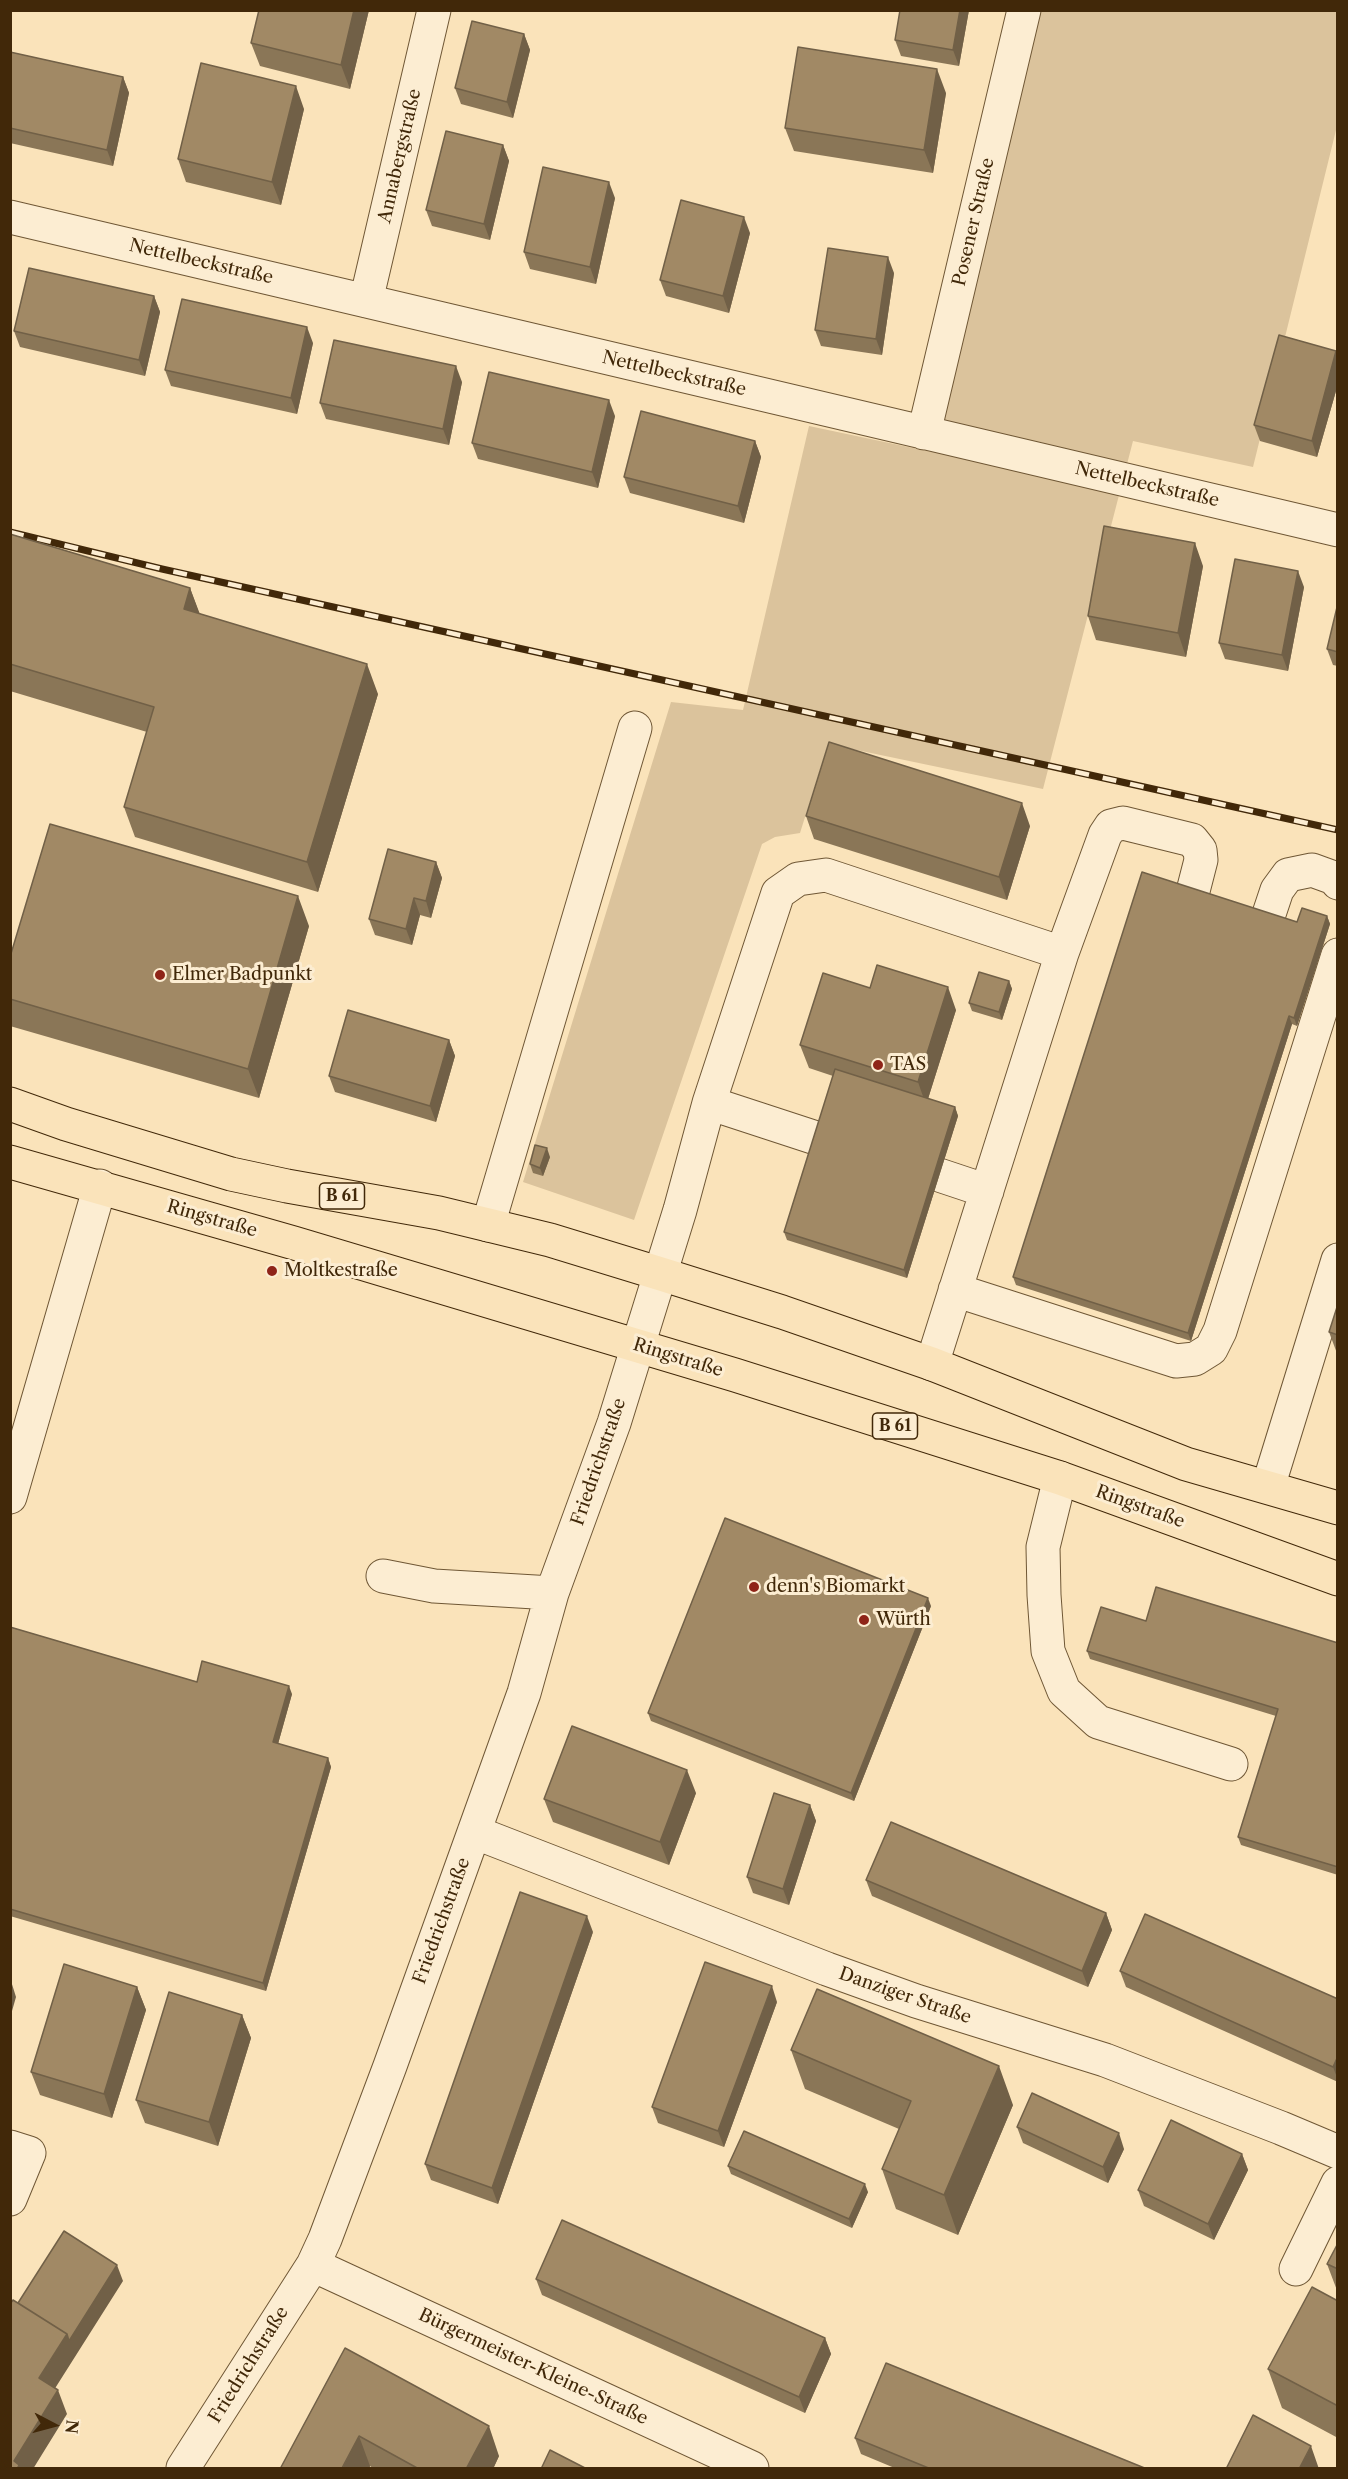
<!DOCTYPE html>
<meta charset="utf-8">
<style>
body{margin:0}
#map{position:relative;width:1348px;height:2479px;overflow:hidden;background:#fae3ba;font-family:"Libre Caslon Text",serif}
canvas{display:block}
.frame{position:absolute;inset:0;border:12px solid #412809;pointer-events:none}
.north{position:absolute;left:24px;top:2395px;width:60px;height:60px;-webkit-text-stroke:4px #fcedd2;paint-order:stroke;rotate:96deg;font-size:16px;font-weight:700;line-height:24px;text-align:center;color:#412809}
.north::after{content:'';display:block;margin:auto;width:21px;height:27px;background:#412809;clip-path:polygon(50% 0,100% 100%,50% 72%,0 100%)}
</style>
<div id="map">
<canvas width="1348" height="2479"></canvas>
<div class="frame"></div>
<div class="north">N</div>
</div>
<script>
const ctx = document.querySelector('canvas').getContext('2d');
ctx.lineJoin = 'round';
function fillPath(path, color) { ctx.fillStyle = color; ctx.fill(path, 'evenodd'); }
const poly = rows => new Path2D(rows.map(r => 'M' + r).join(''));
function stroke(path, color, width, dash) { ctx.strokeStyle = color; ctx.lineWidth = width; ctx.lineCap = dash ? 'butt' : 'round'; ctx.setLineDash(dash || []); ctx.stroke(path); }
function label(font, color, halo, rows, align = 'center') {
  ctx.font = font + ' "Libre Caslon Text",serif'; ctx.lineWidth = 6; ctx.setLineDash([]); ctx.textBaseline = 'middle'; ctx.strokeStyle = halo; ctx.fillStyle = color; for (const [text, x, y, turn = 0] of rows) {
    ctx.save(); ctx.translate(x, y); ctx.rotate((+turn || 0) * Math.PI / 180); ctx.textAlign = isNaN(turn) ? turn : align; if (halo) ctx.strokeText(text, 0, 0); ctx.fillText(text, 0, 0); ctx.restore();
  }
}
fillPath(poly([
 [1036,11,1337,11,1337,126,1253,467,1133,441,1043,789,828,744,800,833,775,837,762,844,634,1220,523,1182,671,702,743,710,809,426,932,452]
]), '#dbc39c');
const minor = poly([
 [10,217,1338,530],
 [366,301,434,10],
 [924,433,1024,10],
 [1267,920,1277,890,1288,875,1312,870,1334,878,1338,883],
 [709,1103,819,1139],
 [939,1175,987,1191],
 [488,1225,635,728],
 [955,1290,1176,1361,1195,1359,1211,1349,1220,1331,1338,955],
 [932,1364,1062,953,1105,835,1111,826,1123,823,1192,840,1200,850,1201,860,1192,895],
 [1060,1478,1043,1547,1044,1595,1048,1651,1064,1691,1098,1722,1231,1764],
 [1268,1487,1338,1260],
 [10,1497,100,1186],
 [383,1576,434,1586,552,1593],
 [474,1832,827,1969,916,2001,1105,2060,1281,2128,1338,2152],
 [10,2147,29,2153,10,2199],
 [313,2265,752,2468],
 [1296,2269,1338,2183],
 [183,2468,313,2265,325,2239,390,2066,524,1693,552,1593,614,1423,680,1210,709,1103,778,893,798,879,826,875,1062,953]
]);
const major = poly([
 [10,1104,66,1124,231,1174,287,1186,439,1213,550,1240,661,1274,782,1312,932,1364,1186,1464,1338,1508],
 [10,1162,294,1243,735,1375,1060,1478,1338,1579]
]);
stroke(minor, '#6f5735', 35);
stroke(major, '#412809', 35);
stroke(minor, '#fcedd2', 33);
stroke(major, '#fae3ba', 33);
const rail = poly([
 [10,532,162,569,1338,830]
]);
stroke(rail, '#412809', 7);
stroke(rail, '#fcedd2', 4.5, [14]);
fillPath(poly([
 [369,10,350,89,260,66,251,43],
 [900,10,969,10,959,66,901,56,895,40],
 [524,34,530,50,513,118,461,104,455,88],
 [10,52,123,77,129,93,113,166,10,143],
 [946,93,933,173,794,151,785,128],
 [304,109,281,205,186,182,178,159],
 [503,145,509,161,490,240,432,226,426,210],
 [615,198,596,284,530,269,524,252],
 [750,233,729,313,666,296,660,280],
 [894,273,882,355,821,346,815,330],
 [154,296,160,312,145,376,20,347,14,331],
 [313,343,297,414,171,386,165,370],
 [1336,351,1338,355,1338,384,1317,457,1260,441,1254,425],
 [462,382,449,445,326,419,320,403],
 [615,416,598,488,478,459,472,443],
 [755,441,761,457,744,523,630,493,624,477],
 [10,534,190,588,199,613,378,694,318,892,135,837,124,807,147,732,10,691],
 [1203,566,1186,657,1096,640,1088,616],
 [1304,587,1288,671,1225,659,1219,643],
 [1338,603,1338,666,1333,665,1327,649],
 [806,816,1030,826,1007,900,814,839],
 [436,862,442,878,431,918,420,915,412,945,375,935,369,919],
 [1327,916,1330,924,1297,1026,1292,1024,1191,1341,1016,1285,1013,1277,1297,922],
 [309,926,259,1098,10,1026,10,957],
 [1009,981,1012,989,1002,1020,972,1011,969,1003],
 [870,988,956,1010,928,1099,955,1107,958,1116,907,1278,787,1240,784,1232,833,1076,809,1068,800,1045],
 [449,1040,455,1056,436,1122,335,1092,329,1076],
 [550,1157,543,1176,533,1173,530,1164],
 [1338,1304,1338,1356,1329,1332],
 [931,1606,854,1801,651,1721,648,1713],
 [1146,1621,1338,1643,1338,1875,1241,1845,1238,1837,1276,1716,1090,1659,1087,1651],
 [10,1627,197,1682,292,1694,278,1744,328,1758,331,1767,266,1991,10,1916],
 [696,1793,669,1865,553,1822,544,1799],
 [810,1805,816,1821,789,1905,753,1893,747,1877],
 [866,1880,1106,1913,1112,1930,1088,1987,872,1896],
 [593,1932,498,2204,431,2180,425,2164],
 [1120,1971,1338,1999,1338,2082,1126,1987],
 [137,1987,146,2010,112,2118,40,2095,31,2072],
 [777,2002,724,2147,658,2123,652,2107],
 [242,2015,251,2038,218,2146,145,2123,136,2100],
 [791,2050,1013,2105,958,2235,896,2209,882,2169,899,2129,805,2089],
 [1017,2127,1124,2149,1108,2183,1023,2143],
 [1242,2154,1248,2170,1214,2240,1144,2206,1138,2190],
 [728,2166,868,2192,852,2228,731,2174],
 [1338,2243,1338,2293,1327,2264],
 [536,2279,825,2338,831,2354,805,2413,542,2295],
 [1338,2301,1338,2438,1282,2408,1268,2369],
 [345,2348,499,2456,493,2469,374,2469,370,2466,369,2469,280,2469],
 [855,2438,1147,2469,897,2469,861,2454]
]), '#8a7657');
fillPath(poly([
 [354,10,369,10,350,89,341,65],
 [960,10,969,10,959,66,953,50],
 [524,34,530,50,513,118,507,102],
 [937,69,946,93,933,173,924,150],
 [123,77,129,93,113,166,107,150],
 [296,86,304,109,281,205,272,182],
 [503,145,509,161,490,240,484,224],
 [609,182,615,198,596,284,590,267],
 [744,217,750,233,729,313,723,296],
 [888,257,894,273,882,355,876,339],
 [154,296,160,312,145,376,139,360],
 [307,327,313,343,297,414,291,398],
 [1336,351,1338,355,1338,384,1317,457,1312,441],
 [456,366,462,382,449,445,443,429],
 [609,400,615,416,598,488,592,472],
 [755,441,761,457,744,523,738,506],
 [1195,543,1203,566,1186,657,1178,633],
 [1298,571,1304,587,1288,671,1282,655],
 [190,588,201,617,184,609],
 [367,664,378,694,318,892,307,862],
 [1022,803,1030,826,1007,900,999,877],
 [436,862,442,878,431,918,426,901],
 [298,896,309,926,259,1098,248,1069],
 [414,898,420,915,412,945,406,929],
 [1327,916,1330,924,1297,1026,1294,1018],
 [1009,981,1012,989,1002,1020,999,1012],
 [948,987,956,1010,926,1105,918,1082],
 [1289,1016,1292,1024,1191,1341,1188,1333],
 [449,1040,455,1056,436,1122,430,1106],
 [955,1107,958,1116,907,1278,904,1270],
 [547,1148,550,1157,543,1176,540,1168],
 [928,1598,931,1606,854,1801,851,1793],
 [289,1686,292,1694,276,1751,273,1742],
 [328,1758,331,1767,266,1991,263,1983],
 [687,1770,696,1793,669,1865,660,1842],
 [810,1805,816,1821,789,1905,783,1889],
 [1106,1913,1112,1930,1088,1987,1082,1971],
 [587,1916,593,1932,498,2204,492,2188],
 [11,1981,16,1997,10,2018,10,1981],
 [772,1986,777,2002,724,2147,718,2131],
 [137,1987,146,2010,112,2118,104,2094],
 [242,2015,251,2038,218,2146,209,2122],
 [1338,2056,1338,2080,1333,2067],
 [999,2066,1013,2105,958,2235,944,2195],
 [1119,2133,1124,2149,1108,2183,1103,2167],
 [1242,2154,1248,2170,1214,2240,1208,2224],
 [865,2184,868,2192,852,2228,849,2219],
 [117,2265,123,2281,47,2401,39,2378,67,2334],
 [825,2338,831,2354,805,2413,799,2397],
 [58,2390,67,2414,33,2469,17,2469,14,2461],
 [489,2426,499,2456,493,2469,466,2469],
 [359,2436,370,2466,369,2469,342,2469],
 [1311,2446,1319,2469,1299,2469]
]), '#716047');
const building = poly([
 [259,10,354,10,341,65,251,43,259,10],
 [900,10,960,10,953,50,895,40,900,10],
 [472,21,524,34,507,102,455,88,472,21],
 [798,47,937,69,924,150,785,128,798,47],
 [10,52,123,77,107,150,10,128,10,52],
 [201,63,296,86,272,182,178,159,201,63],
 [446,131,503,145,484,224,426,210,446,131],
 [543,167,609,182,590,267,524,252,543,167],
 [681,200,744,217,723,296,660,280,681,200],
 [828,248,888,257,876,339,815,330,828,248],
 [29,268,154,296,139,360,14,331,29,268],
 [182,299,307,327,291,398,165,370,182,299],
 [1279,335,1336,351,1312,441,1254,425,1279,335],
 [334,340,456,366,443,429,320,403,334,340],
 [489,372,609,400,592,472,472,443,489,372],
 [641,411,755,441,738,506,624,477,641,411],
 [1104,526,1195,543,1178,633,1088,616,1104,526],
 [10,534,190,588,184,609,367,664,307,862,124,807,154,707,10,664,10,534],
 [1235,559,1298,571,1282,655,1219,643,1235,559],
 [1338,603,1338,652,1327,649,1338,603],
 [829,742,1022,803,999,877,806,816,829,742],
 [50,824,298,896,248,1069,10,999,10,957,50,824],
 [388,849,436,862,426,901,414,898,406,929,369,919,388,849],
 [1142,872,1297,922,1302,908,1327,916,1294,1018,1289,1016,1188,1333,1013,1277,1142,872],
 [877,965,948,987,918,1082,800,1045,823,973,870,988,877,965],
 [979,972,1009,981,999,1012,969,1003,979,972],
 [348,1010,449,1040,430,1106,329,1076,348,1010],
 [835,1069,955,1107,904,1270,784,1232,835,1069],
 [535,1145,547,1148,540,1168,530,1164,535,1145],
 [1338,1304,1338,1335,1329,1332,1338,1304],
 [725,1518,928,1598,851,1793,648,1713,725,1518],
 [1156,1587,1338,1643,1338,1867,1238,1837,1278,1709,1087,1651,1101,1607,1146,1621,1156,1587],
 [10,1627,197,1682,202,1661,289,1686,273,1742,328,1758,263,1983,10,1909,10,1627],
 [572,1726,687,1770,660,1842,544,1799,572,1726],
 [774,1793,810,1805,783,1889,747,1877,774,1793],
 [891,1822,1106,1913,1082,1971,866,1880,891,1822],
 [520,1892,587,1916,492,2188,425,2164,520,1892],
 [1145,1914,1338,1999,1338,2056,1333,2067,1120,1971,1145,1914],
 [705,1962,772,1986,718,2131,652,2107,705,1962],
 [64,1964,137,1987,104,2094,31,2072,64,1964],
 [817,1989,999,2066,944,2195,882,2169,911,2101,791,2050,817,1989],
 [169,1992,242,2015,209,2122,136,2100,169,1992],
 [1032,2093,1119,2133,1103,2167,1017,2127,1032,2093],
 [1171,2120,1242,2154,1208,2224,1138,2190,1171,2120],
 [744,2131,865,2184,849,2219,728,2166,744,2131],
 [562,2220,825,2338,799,2397,536,2279,562,2220],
 [64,2231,117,2265,69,2341,67,2334,18,2303,64,2231],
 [1338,2243,1338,2269,1327,2264,1338,2243],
 [1312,2287,1338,2301,1338,2406,1268,2369,1312,2287],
 [13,2300,67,2334,39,2378,58,2390,14,2461,19,2465,17,2469,10,2469,10,2304,13,2300],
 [345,2348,489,2426,466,2469,419,2469,359,2436,342,2468,343,2469,280,2469,345,2348],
 [886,2363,1147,2469,931,2469,855,2438,886,2363],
 [1253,2415,1311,2446,1299,2469,1226,2469,1253,2415],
 [550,2450,587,2469,541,2469,550,2450]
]);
fillPath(building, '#a18965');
stroke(building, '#716047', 1.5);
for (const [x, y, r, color] of [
 [160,975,6,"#8f2418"],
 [878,1065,6,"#8f2418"],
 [272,1271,6,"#8f2418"],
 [754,1587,6,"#8f2418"],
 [864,1620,6,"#8f2418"]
]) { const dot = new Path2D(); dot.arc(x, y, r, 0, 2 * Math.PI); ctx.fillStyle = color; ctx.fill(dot); stroke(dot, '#fcedd2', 2); }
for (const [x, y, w] of [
 [342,1196,45],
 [895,1426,45]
]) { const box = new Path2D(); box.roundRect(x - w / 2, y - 13, w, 26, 4.5); ctx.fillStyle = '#fcedd2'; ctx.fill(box); stroke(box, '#412809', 1.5); }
label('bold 16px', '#412809', null, [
 ["B 61",342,1196],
 ["B 61",895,1426]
]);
label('18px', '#412809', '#fcedd2', [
 ["Annabergstraße",400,156,-77],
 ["Posener Straße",974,222,-77],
 ["Nettelbeckstraße",201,262,13],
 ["Nettelbeckstraße",674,374,13],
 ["Nettelbeckstraße",1147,485,13],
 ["Ringstraße",212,1219,16],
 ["Ringstraße",678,1358,17],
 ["Friedrichstraße",599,1462,-71],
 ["Ringstraße",1140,1507,20],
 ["Friedrichstraße",442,1921,-70],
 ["Danziger Straße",905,1996,19],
 ["Friedrichstraße",249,2365,-58],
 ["Bürgermeister-Kleine-Straße",533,2367,25]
]);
label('18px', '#412809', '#fcedd2', [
 ["Elmer Badpunkt",172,975],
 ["TAS",890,1065],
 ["Moltkestraße",284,1271],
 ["denn's Biomarkt",766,1587],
 ["Würth",876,1620]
], 'left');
</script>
